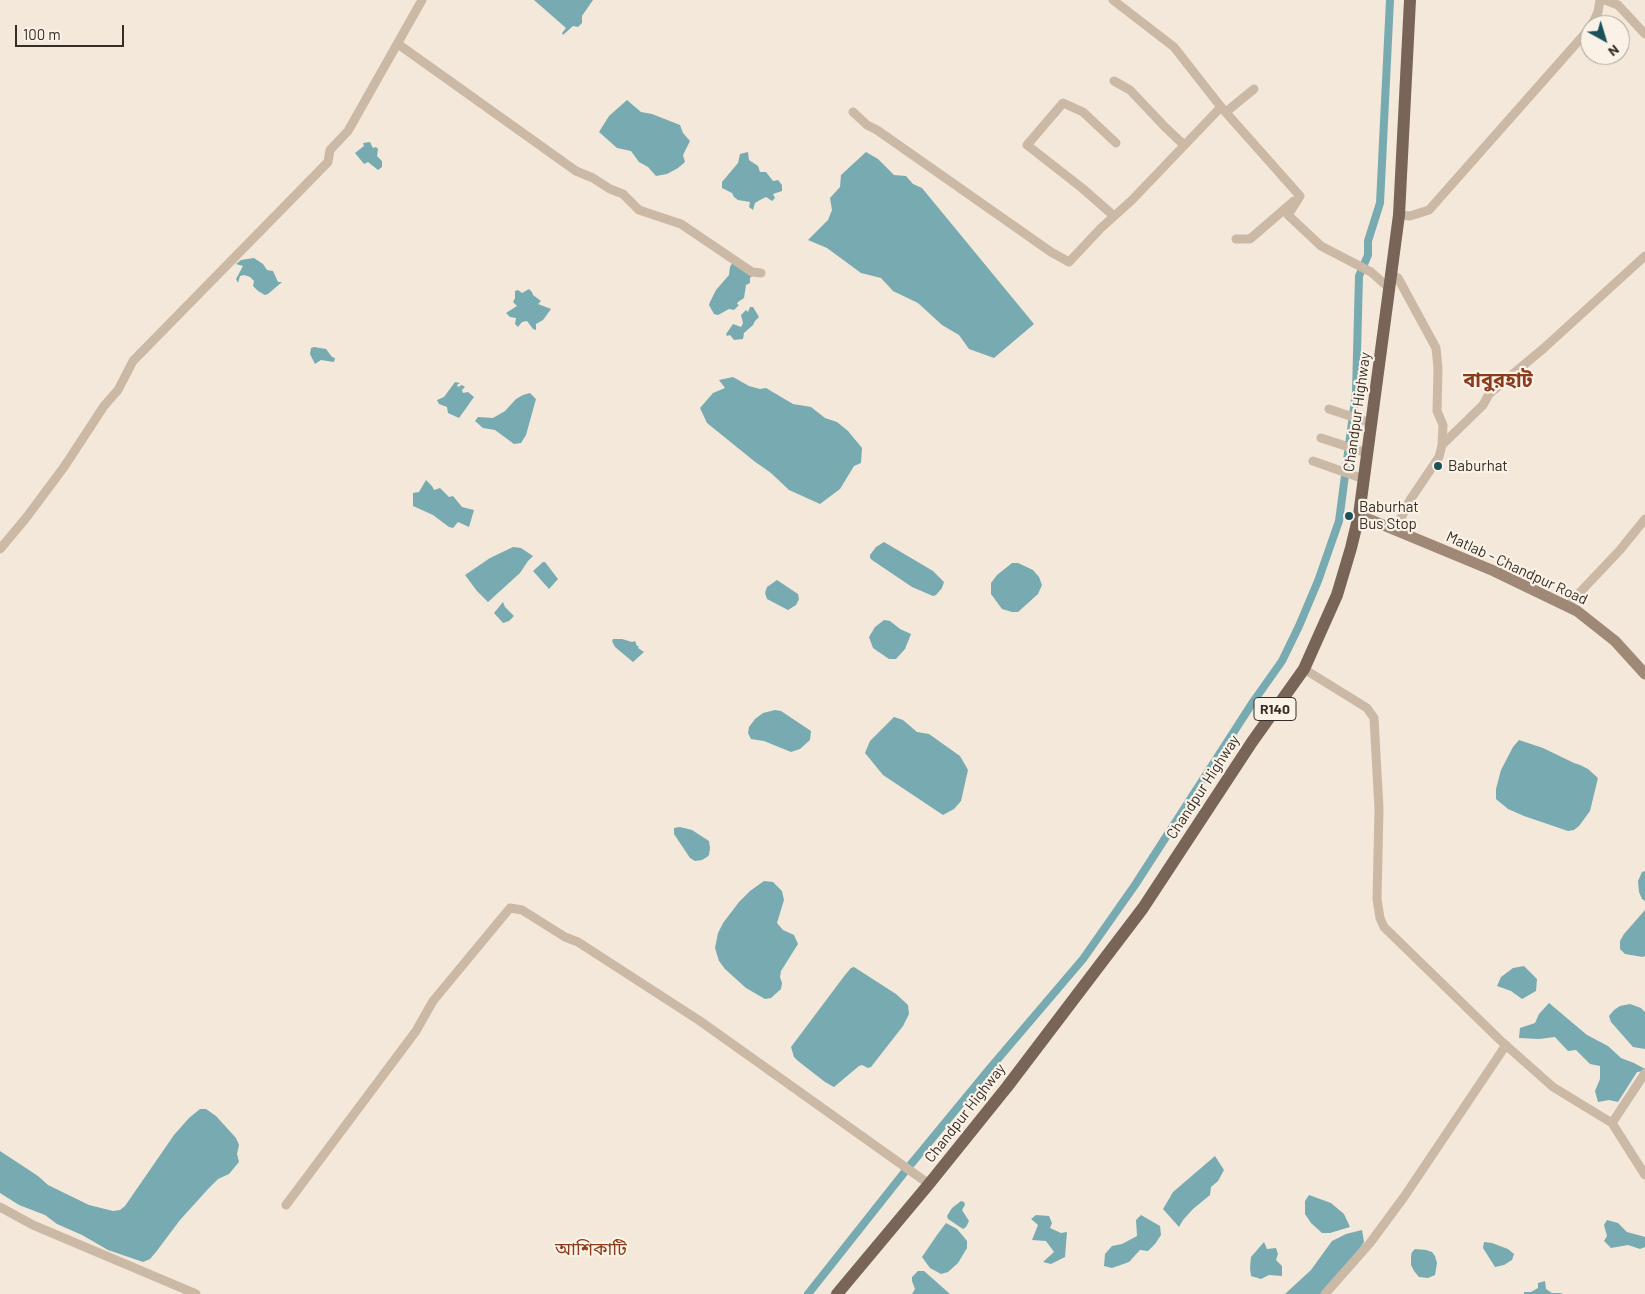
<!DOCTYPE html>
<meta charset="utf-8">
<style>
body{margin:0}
#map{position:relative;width:1645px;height:1294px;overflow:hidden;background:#f3e8da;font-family:Barlow,sans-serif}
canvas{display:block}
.north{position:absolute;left:1580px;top:15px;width:50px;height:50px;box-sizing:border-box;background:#faf2e6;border:1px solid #aca39a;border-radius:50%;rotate:141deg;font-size:14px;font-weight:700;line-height:20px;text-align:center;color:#372d27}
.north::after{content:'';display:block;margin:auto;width:18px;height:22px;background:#1b525a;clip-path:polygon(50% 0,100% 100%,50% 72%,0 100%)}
.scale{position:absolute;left:15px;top:25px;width:109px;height:22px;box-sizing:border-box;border:2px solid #372d27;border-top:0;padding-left:6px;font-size:15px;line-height:18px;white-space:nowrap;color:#372d27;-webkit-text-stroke:4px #faf2e6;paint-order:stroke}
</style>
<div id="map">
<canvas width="1645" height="1294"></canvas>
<div class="north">N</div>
<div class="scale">100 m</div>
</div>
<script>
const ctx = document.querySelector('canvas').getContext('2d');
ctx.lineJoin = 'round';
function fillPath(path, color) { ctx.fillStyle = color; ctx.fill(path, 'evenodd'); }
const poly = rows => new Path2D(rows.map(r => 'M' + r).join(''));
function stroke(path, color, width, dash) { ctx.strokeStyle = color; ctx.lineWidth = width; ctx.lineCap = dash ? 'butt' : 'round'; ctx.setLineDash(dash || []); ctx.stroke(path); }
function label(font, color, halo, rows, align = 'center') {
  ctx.font = font + ' Barlow,"Noto Sans Bengali",sans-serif'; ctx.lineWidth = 4.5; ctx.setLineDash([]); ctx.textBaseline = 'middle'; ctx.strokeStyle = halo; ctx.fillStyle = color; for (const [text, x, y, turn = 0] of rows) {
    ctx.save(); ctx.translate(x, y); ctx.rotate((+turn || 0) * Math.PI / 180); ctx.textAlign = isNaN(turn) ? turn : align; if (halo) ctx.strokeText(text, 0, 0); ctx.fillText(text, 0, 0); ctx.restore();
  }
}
fillPath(poly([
 [534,0,593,0,582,16,582,23,578,27,573,26,563,35,562,33,566,28],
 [627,100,641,112,652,114,680,125,683,133,690,141,683,155,685,162,678,168,667,174,656,176,648,167,639,162,631,151,617,148,599,132,609,116],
 [370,142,373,148,376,147,378,149,377,156,382,161,382,167,378,170,368,162,364,164,355,153,364,146,363,143],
 [748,152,749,160,758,166,760,172,766,172,773,181,778,180,782,185,782,191,773,194,775,198,772,201,766,197,760,200,755,203,753,210,749,207,750,202,738,200,734,197,732,193,722,188,722,182,738,163,740,154],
 [866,152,878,159,894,175,906,176,913,184,922,188,1034,324,994,358,969,349,959,335,942,325,918,303,893,291,881,278,861,273,827,248,808,240,828,220,832,210,830,198,840,187,841,175],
 [254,258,263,264,267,270,273,271,278,282,282,282,268,294,265,295,258,291,253,286,254,281,250,277,244,275,240,276,238,283,236,279,243,266,236,264,241,260],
 [733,262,752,276,750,278,750,283,746,285,744,298,738,302,737,304,739,305,734,310,729,309,718,315,714,314,709,305,710,302,716,290,729,275,730,267],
 [529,289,532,292,533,295,541,301,538,304,551,309,543,320,536,324,536,330,533,329,527,321,522,322,518,327,515,324,516,318,510,317,506,313,517,306,513,302,515,298,515,291,518,290,522,293],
 [750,307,753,307,759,317,755,321,753,325,744,333,743,339,734,340,730,335,727,336,726,334,733,324,741,327,743,323,741,315,746,310,748,312],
 [314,347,326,349,332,357,335,358,334,362,321,360,315,364,310,354,311,348],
 [733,377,749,386,760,389,766,388,793,404,811,407,825,418,837,422,848,431,862,448,861,463,854,466,840,489,820,504,789,490,771,473,754,461,707,423,700,408,713,393,725,388,719,380],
 [455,382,460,383,457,385,458,387,462,385,465,387,462,390,463,393,468,392,474,397,459,418,448,413,447,407,439,404,437,400,444,397],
 [530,393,536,399,526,435,521,443,514,444,495,430,483,428,475,421,478,417,493,418,505,411,516,399,523,395],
 [426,480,432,486,434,490,440,488,449,497,453,496,462,507,474,510,469,527,458,522,453,528,449,527,433,515,413,506,413,493,419,492],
 [884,542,933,571,944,582,942,588,936,595,933,596,912,587,872,560,870,558,870,555,876,547],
 [513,547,521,548,533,556,528,561,520,573,488,602,477,591,465,575,490,558],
 [543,562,545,562,558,579,549,589,533,571],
 [1012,563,1018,563,1033,570,1039,577,1042,585,1038,594,1018,612,1012,612,1002,609,991,594,991,583,997,575],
 [777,580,798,594,799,599,796,605,788,610,767,599,765,593,767,587],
 [503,602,505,607,514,616,509,621,503,623,494,613],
 [884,620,890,621,900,629,911,634,905,649,896,659,889,659,873,648,869,637,875,627],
 [613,639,622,639,632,642,635,641,637,646,639,646,638,648,644,652,633,662,615,647,612,641],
 [775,710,781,711,811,731,810,740,800,749,791,752,764,741,751,739,748,733,749,727,755,719,763,713],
 [894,717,903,720,917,732,929,734,960,756,968,770,961,801,954,809,943,815,883,775,865,753,870,741],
 [1519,740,1543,748,1574,763,1580,765,1588,769,1598,778,1590,811,1579,826,1574,830,1568,831,1524,816,1508,809,1496,799,1496,789,1501,770,1513,747],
 [680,827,692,830,709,841,710,848,709,855,707,857,702,860,695,861,690,858,674,834,674,828],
 [1645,871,1645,901,1642,899,1639,892,1638,881,1642,872],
 [764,881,773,882,782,891,784,900,777,923,783,930,794,935,798,944,781,971,780,977,782,983,781,989,771,998,765,999,746,988,725,969,719,961,715,948,718,933,723,923,739,902,750,891],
 [1645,910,1645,956,1643,957,1625,954,1620,949,1620,941,1624,934],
 [1524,966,1537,979,1536,991,1522,999,1511,991,1497,986,1501,977,1513,968],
 [854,967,896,994,908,1005,909,1014,903,1026,871,1067,868,1068,862,1065,859,1066,834,1087,825,1082,798,1061,794,1057,791,1047,845,975,851,968],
 [1549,1003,1587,1035,1608,1046,1621,1058,1634,1063,1645,1069,1645,1071,1637,1072,1618,1102,1609,1100,1598,1102,1595,1091,1600,1079,1600,1066,1590,1064,1576,1050,1568,1051,1555,1037,1539,1039,1519,1038,1520,1028,1535,1023,1539,1014],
 [1630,1004,1641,1008,1645,1012,1645,1049,1633,1047,1611,1022,1609,1016,1614,1010,1620,1006],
 [200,1109,206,1109,216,1116,236,1138,239,1145,237,1154,239,1162,229,1174,218,1179,209,1188,180,1220,156,1252,150,1259,143,1262,108,1250,82,1235,57,1224,45,1215,19,1205,0,1193,0,1151,38,1176,48,1185,89,1205,113,1211,120,1210,125,1206,174,1135,189,1118],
 [1215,1156,1224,1170,1218,1181,1211,1187,1210,1195,1193,1209,1183,1220,1179,1227,1163,1209,1173,1192],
 [1309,1195,1331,1203,1344,1214,1350,1227,1330,1233,1322,1233,1311,1223,1305,1214,1305,1201],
 [961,1201,964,1202,965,1205,962,1210,969,1221,966,1227,963,1229,948,1219,947,1216,952,1208],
 [1036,1215,1049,1216,1052,1223,1050,1228,1061,1233,1067,1232,1065,1257,1051,1264,1043,1262,1054,1252,1046,1241,1032,1240,1038,1225,1031,1219],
 [1141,1215,1160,1226,1161,1235,1155,1244,1148,1251,1140,1250,1129,1262,1112,1268,1104,1266,1105,1254,1112,1246,1122,1244,1137,1236,1136,1220],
 [1607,1220,1618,1223,1627,1232,1645,1237,1645,1247,1640,1249,1628,1245,1611,1248,1604,1241,1607,1236,1604,1225],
 [946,1223,957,1229,963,1236,967,1241,967,1248,958,1263,948,1272,941,1274,930,1268,922,1257,937,1235],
 [1362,1230,1364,1242,1350,1263,1322,1294,1285,1294,1311,1270,1332,1241,1346,1234],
 [1264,1242,1267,1249,1276,1248,1278,1254,1276,1260,1282,1266,1282,1276,1269,1275,1261,1279,1251,1276,1250,1268,1251,1257],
 [1484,1242,1492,1243,1508,1249,1514,1254,1512,1260,1504,1265,1495,1267,1483,1248],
 [1415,1249,1426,1250,1432,1252,1435,1256,1437,1263,1435,1275,1428,1278,1419,1277,1414,1271,1411,1265,1411,1256,1412,1252],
 [918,1271,924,1271,950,1294,912,1294,915,1289,912,1281,912,1277],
 [1545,1281,1546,1289,1552,1293,1561,1293,1563,1294,1524,1294,1524,1292,1531,1292,1538,1288,1538,1283]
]), '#77abb1');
stroke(poly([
 [808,1294,907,1169,991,1067,1083,959,1135,885,1253,702,1282,661,1299,626,1318,581,1339,521,1356,392,1359,276,1368,255,1368,241,1380,203,1390,0]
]), '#77abb1', 8);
stroke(poly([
 [1113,0,1174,47,1221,107,1300,196,1288,215,1321,246,1371,272,1390,289],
 [1605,0,1618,5,1645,34],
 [1592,25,1598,12,1600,0],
 [398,44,576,171,593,178,610,189,623,194,639,210,681,224,752,272,761,273],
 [1114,81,1130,90,1165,127,1184,145],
 [853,112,867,125,877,130,1051,252,1069,262,1101,228,1132,200,1221,107],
 [1226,112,1254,89],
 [1399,215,1410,216,1429,210,1590,28],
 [1114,216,1082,188,1027,145,1063,103,1083,112,1116,143],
 [1236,239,1250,239,1294,201],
 [1392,275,1398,278,1436,348,1438,368,1437,411,1443,425,1442,445,1439,457,1410,500,1395,530],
 [1329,409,1371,423],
 [1321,438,1367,453],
 [1442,445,1483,405,1489,394,1544,348,1645,256],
 [1313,461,1364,479],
 [0,549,26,518,64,467,104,406,118,390,133,361,328,162,330,150,348,131,422,0],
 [1567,606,1620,550,1645,519],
 [1304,669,1367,708,1374,718,1379,809,1377,899,1380,918,1384,927,1500,1040,1553,1087,1612,1123,1645,1175],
 [1612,1123,1645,1073],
 [286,1205,416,1031,433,1001,510,908,522,910,565,937,578,942,700,1021,929,1184],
 [0,1207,33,1225,196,1294],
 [1325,1294,1370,1243,1404,1197,1506,1045]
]), '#cbb9a5', 9);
stroke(poly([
 [1359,515,1494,571,1577,611,1615,641,1645,674]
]), '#9f8876', 11);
stroke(poly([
 [837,1294,929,1184,1007,1087,1143,908,1252,742,1304,669,1337,595,1351,548,1359,515,1399,215,1410,0]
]), '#796557', 12);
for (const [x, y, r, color] of [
 [1438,466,5,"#1b525a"],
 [1349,516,5,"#1b525a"]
]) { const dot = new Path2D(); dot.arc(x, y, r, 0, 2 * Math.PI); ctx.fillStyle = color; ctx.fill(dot); stroke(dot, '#faf2e6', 2); }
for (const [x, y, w] of [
 [1275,709,42]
]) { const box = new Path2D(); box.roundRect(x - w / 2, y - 11.5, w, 23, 4); ctx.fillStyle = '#faf2e6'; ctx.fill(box); stroke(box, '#372d27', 1); }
label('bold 14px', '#372d27', null, [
 ["R140",1275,709]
]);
label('15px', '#372d27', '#faf2e6', [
 ["Chandpur Highway",1357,412,-82],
 ["Matlab - Chandpur Road",1517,568,25],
 ["Chandpur Highway",1203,787,-57],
 ["Chandpur Highway",965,1113,-52]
]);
label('15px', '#372d27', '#faf2e6', [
 ["Baburhat",1448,466],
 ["Baburhat",1359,507],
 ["Bus Stop",1359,524]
], 'left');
label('18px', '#893d1c', '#faf2e6', [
 ["আশিকাটি",591,1249]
]);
label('bold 20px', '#893d1c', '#faf2e6', [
 ["বাবুরহাট",1498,380]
]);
</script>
